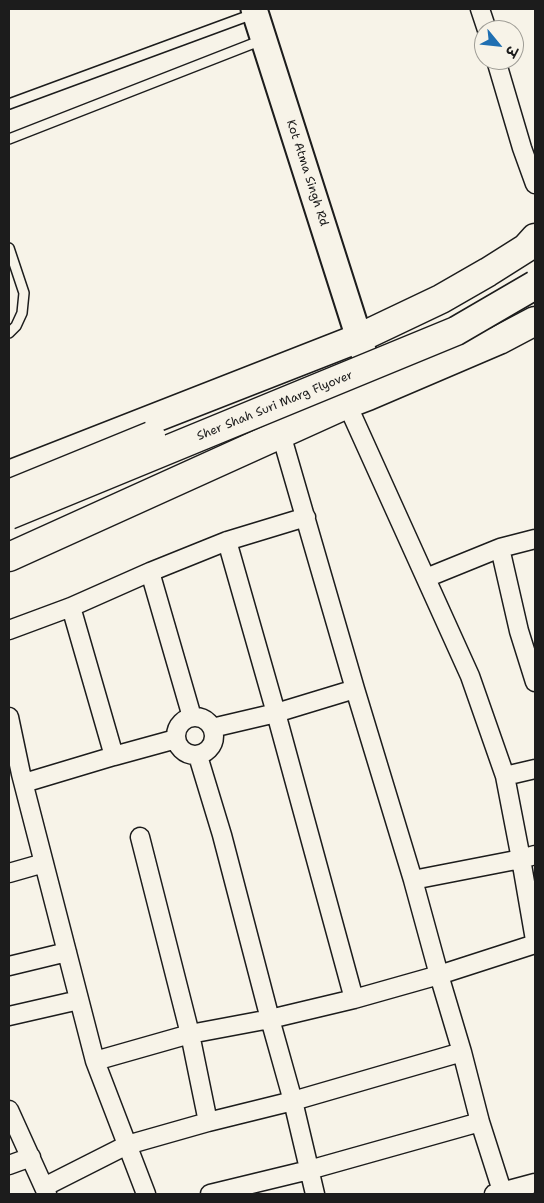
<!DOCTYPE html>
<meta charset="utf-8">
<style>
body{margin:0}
#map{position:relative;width:544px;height:1203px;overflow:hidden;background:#f7f3e8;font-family:"Shantell Sans","Playpen Sans Deva",sans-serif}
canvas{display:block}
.frame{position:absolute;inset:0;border:10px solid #1c1c1c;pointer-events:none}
.north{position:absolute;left:474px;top:20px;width:50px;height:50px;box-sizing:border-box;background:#f7f3e8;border:1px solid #9f9d96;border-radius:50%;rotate:118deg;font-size:14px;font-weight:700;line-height:20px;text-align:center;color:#1c1c1c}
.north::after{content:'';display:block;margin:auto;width:18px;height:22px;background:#1f6fb2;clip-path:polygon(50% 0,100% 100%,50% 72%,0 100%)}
</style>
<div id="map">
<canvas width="544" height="1203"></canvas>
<div class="frame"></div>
<div class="north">उ</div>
</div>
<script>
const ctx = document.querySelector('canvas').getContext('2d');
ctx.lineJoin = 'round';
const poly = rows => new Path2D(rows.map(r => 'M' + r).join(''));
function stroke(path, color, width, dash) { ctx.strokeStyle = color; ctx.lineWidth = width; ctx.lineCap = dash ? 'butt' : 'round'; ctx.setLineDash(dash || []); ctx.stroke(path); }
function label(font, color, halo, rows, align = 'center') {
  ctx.font = font + ' "Shantell Sans",sans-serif'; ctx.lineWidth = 4; ctx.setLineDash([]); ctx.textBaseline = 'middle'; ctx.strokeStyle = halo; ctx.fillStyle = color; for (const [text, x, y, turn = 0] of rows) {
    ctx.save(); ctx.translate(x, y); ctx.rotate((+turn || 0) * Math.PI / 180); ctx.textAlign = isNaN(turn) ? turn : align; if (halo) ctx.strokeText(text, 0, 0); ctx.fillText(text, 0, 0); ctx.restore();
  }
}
const lane = poly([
 [9,104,253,14],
 [9,139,262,40],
 [9,248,24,293,22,313,16,326,9,333]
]);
const street = poly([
 [480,9,487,30],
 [496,60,522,148,535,184],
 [347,404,470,676,505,776,521,859,535,940],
 [281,434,355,689,413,880,439,975,462,1052,480,1122,503,1194],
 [535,539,500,548,519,631,535,682],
 [227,541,276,713,354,999],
 [150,572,192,717],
 [426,578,500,548],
 [71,607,114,756,176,739],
 [9,630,71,607,150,572,227,541,306,517],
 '176 736a19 19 0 1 1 38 0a19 19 0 1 1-38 0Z',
 [9,717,21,774,95,1061,190,1034,270,1019,354,999,439,975,535,944],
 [212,728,276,713,355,689],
 [198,756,222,835,270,1019,293,1101,315,1194],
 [505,776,535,769],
 [24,783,114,756],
 [140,837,190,1034,208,1122],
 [9,873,44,863],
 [413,880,521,859,535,855],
 [9,966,67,952],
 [9,1016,79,1000],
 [95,1061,146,1194],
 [9,1110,47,1194],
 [9,1165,31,1157],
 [44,1187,127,1145,208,1122,293,1101,462,1052],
 [210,1194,309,1170,480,1122],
 [494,1194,535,1183]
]);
const secondary = poly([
 [254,9,374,385]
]);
const highway = poly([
 [9,475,359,338,441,299,488,272,526,248,535,238],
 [9,557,347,404,368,396,499,340,535,321]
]);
stroke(lane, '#1c1c1c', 12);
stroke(street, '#1c1c1c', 21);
stroke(secondary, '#1c1c1c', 29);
stroke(highway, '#1c1c1c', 31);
stroke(lane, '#f7f3e8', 9);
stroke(street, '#f7f3e8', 18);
stroke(secondary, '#f7f3e8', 25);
stroke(highway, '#f7f3e8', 28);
const highwayBridge = poly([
 [9,494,151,436],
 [9,515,456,331,535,285]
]);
stroke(highwayBridge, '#1c1c1c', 31, []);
stroke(highwayBridge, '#f7f3e8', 28);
label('12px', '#1c1c1c', '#f7f3e8', [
 ["Kot Atma Singh Rd",307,173,72],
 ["Sher Shah Suri Marg Flyover",275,406,-22]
]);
</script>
